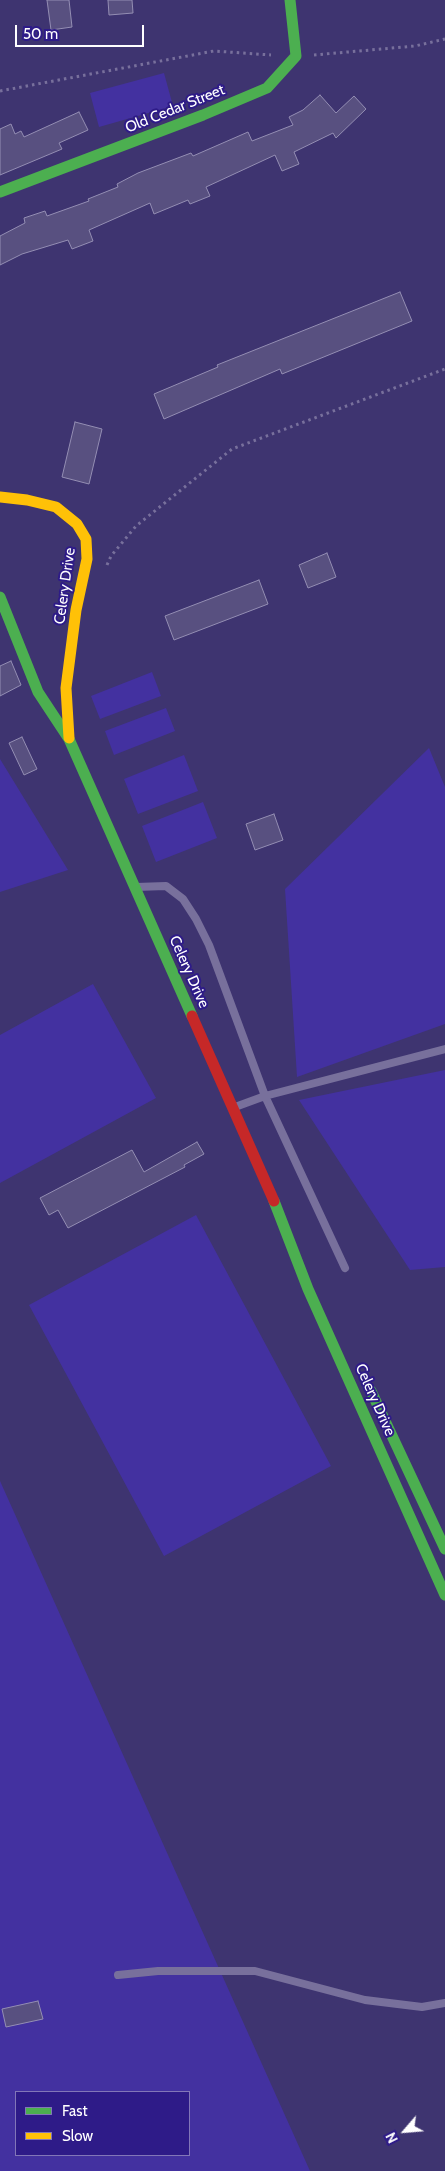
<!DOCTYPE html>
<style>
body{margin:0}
#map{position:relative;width:445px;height:2171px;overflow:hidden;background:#3e3470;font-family:Cabin,sans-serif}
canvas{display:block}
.legend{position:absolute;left:15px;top:2091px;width:175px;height:65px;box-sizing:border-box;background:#2e1b88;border:1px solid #8276b8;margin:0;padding:6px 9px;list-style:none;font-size:15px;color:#fff}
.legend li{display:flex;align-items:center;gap:10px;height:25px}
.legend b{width:25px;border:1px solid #8276b8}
.north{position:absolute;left:380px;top:2106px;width:50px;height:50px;-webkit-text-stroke:4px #2e1b88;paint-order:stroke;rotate:243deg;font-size:14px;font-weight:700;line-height:20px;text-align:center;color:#fff}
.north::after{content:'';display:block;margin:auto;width:18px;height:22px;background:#fff;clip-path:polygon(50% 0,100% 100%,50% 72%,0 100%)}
.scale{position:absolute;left:15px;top:25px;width:129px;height:22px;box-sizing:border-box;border:2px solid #fff;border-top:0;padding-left:6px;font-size:15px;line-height:18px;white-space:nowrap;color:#fff;-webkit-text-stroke:4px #2e1b88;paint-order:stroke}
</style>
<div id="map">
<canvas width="445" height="2171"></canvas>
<ul class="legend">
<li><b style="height:6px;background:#4caf50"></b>Fast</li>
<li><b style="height:6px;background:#ffc107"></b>Slow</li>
</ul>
<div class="north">N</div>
<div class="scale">50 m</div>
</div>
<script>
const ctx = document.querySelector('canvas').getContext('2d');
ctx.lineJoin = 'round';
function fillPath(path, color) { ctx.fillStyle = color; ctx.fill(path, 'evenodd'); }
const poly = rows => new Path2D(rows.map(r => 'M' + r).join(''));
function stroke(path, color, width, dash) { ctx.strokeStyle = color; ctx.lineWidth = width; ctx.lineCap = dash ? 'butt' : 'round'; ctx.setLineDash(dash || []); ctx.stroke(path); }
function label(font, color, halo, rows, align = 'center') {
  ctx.font = font + ' Cabin,sans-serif'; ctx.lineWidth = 4; ctx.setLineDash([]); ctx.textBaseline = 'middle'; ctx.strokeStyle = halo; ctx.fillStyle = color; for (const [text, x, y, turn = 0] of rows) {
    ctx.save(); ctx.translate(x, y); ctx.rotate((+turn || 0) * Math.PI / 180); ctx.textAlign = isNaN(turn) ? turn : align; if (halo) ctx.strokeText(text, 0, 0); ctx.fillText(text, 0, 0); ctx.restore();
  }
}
fillPath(poly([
 [164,73,173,106,99,127,90,93],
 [152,672,161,696,100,719,91,696],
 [166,708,175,731,114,755,105,731],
 [429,748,445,787,445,1024,297,1077,285,889],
 [184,755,198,791,138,814,124,779],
 [0,759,68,870,0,892],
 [203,802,217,838,156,862,142,826],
 [93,984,156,1098,0,1183,0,1035],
 [445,1070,445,1267,410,1270,299,1100],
 [196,1215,331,1466,164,1556,29,1305],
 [0,1481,310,2171,0,2171],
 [16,2092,189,2092,189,2155,16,2155]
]), '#4331a0');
const building = poly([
 [47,0,69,0,72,27,51,30,47,0],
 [108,0,132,0,133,13,109,15,108,0],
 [320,95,336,113,354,96,366,109,336,138,333,133,294,152,299,164,282,171,275,155,206,187,210,196,190,204,188,200,154,214,150,203,89,230,93,241,72,249,68,240,22,254,0,265,0,236,25,223,24,218,45,211,47,216,89,201,88,199,118,187,117,184,138,173,191,153,193,156,248,132,252,141,293,125,289,117,303,110,320,95],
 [79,112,88,130,59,143,62,149,0,175,0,129,11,124,15,134,21,131,24,137,79,112],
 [400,292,412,321,282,374,280,369,164,419,154,394,218,367,217,365,400,292],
 [75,422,102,429,89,484,62,477,75,422],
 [327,553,336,577,308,588,299,565,327,553],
 [259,580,268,604,174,640,165,616,259,580],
 [11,661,21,685,0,696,0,666,11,661],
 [22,737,37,769,24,775,9,743,22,737],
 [274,814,283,840,255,850,246,824,274,814],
 [197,1142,204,1154,184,1165,185,1167,68,1228,58,1210,49,1215,40,1198,132,1150,144,1172,197,1142],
 [38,2001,43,2019,6,2027,2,2009,38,2001]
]);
fillPath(building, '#585080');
stroke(building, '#948eb3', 1);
stroke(poly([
 [314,55,415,46,445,39],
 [0,91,214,51,271,55],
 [107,565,111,556,136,526,232,449,445,369]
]), '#78709c', 3, [2.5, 4]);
stroke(poly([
 [136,887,166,886,183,899,196,919,209,945,265,1096,345,1268],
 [235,1107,265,1096,445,1049],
 [118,1975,158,1971,255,1971,365,2000,422,2007,445,2003]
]), '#78709c', 8);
stroke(poly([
 [0,192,203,115,267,88,296,56,290,0],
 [0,597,38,692,69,739,192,1016],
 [274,1201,308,1289,445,1595],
 [371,1391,445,1549]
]), '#4caf50', 11);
stroke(poly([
 [0,497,27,500,56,507,77,524,86,539,87,559,76,610,66,688,69,738]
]), '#ffc107', 11);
stroke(poly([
 [192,1016,274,1201]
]), '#c62828', 11);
label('15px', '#fff', '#2e1b88', [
 ["Old Cedar Street",175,109,-22],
 ["Celery Drive",65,586,-82],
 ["Celery Drive",189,972,66],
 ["Celery Drive",375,1400,66]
]);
</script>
